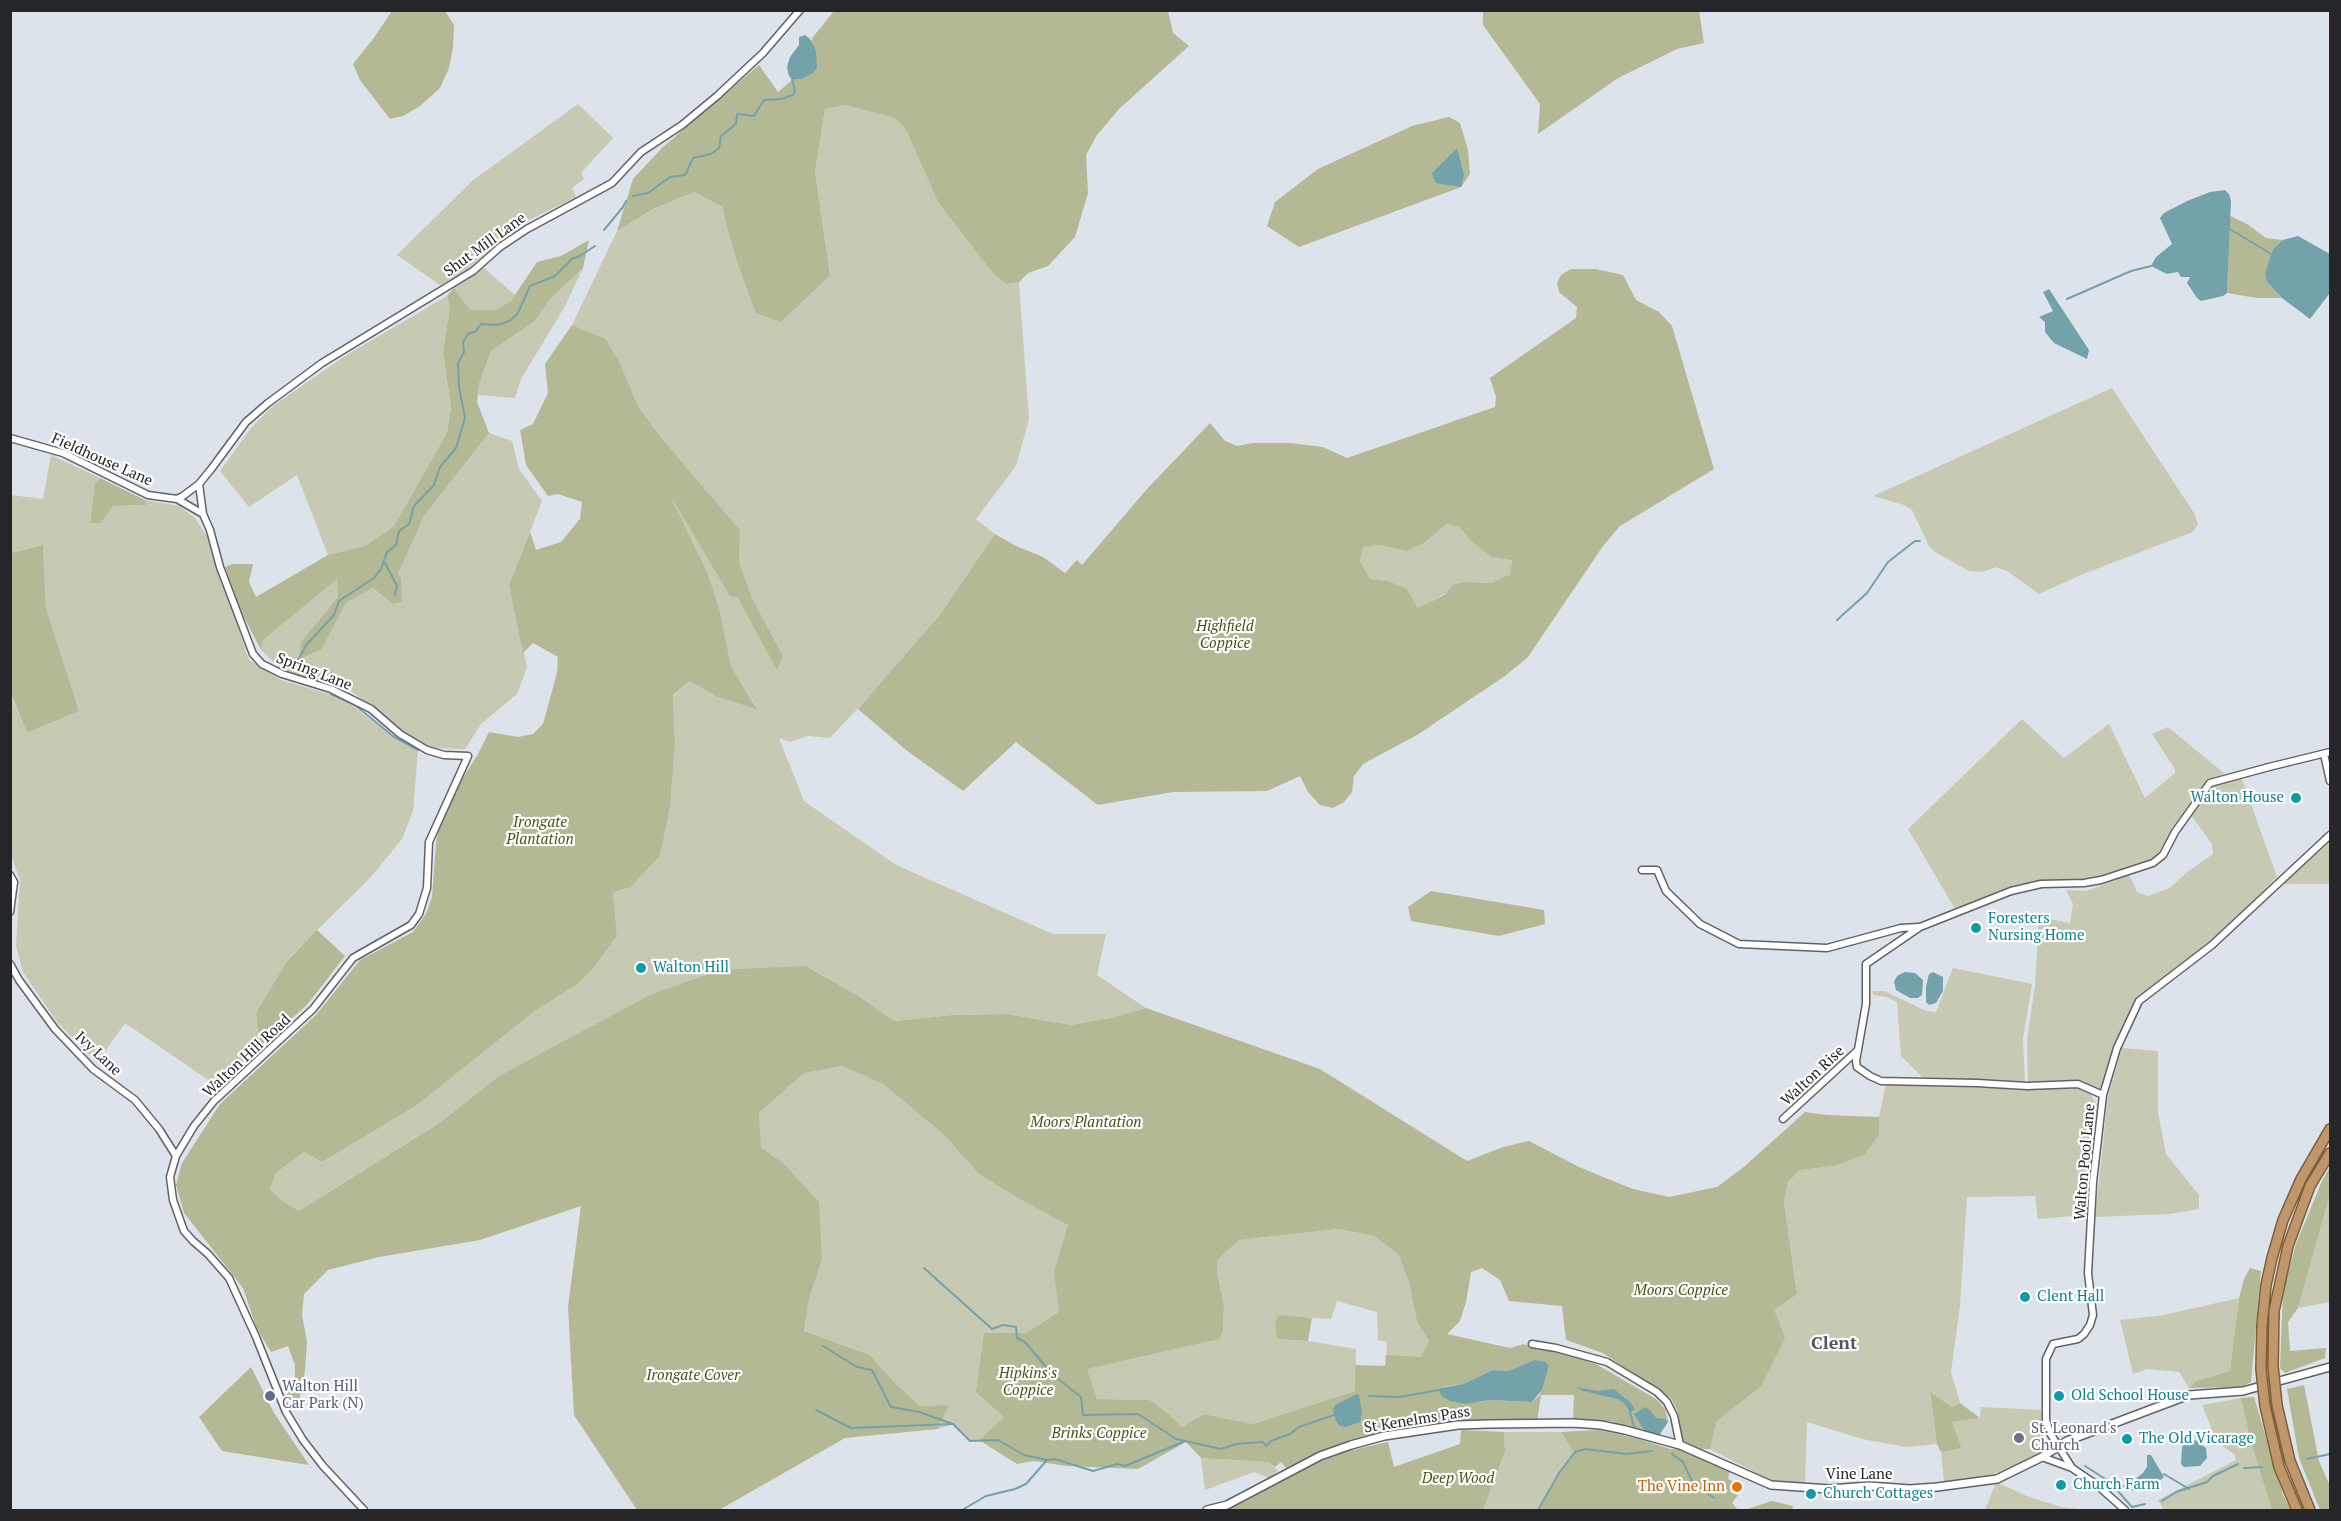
<!DOCTYPE html>
<style>
body{margin:0}
#map{position:relative;width:2341px;height:1521px;overflow:hidden;background:#dce3ea;font-family:"PT Serif",serif}
canvas{display:block}
.frame{position:absolute;inset:0;border:12px solid #242629;pointer-events:none}
</style>
<div id="map">
<canvas width="2341" height="1521"></canvas>
<div class="frame"></div>
</div>
<script>
const ctx = document.querySelector('canvas').getContext('2d');
ctx.lineJoin = 'round';
function fillPath(path, color) { ctx.fillStyle = color; ctx.fill(path, 'evenodd'); }
const poly = rows => new Path2D(rows.map(r => 'M' + r).join(''));
function stroke(path, color, width, dash) { ctx.strokeStyle = color; ctx.lineWidth = width; ctx.lineCap = dash ? 'butt' : 'round'; ctx.setLineDash(dash || []); ctx.stroke(path); }
function label(font, color, halo, rows, align = 'center') {
  ctx.font = font + ' "PT Serif",serif'; ctx.lineWidth = 4.5; ctx.setLineDash([]); ctx.textBaseline = 'middle'; ctx.strokeStyle = halo; ctx.fillStyle = color; for (const [text, x, y, turn = 0] of rows) {
    ctx.save(); ctx.translate(x, y); ctx.rotate((+turn || 0) * Math.PI / 180); ctx.textAlign = isNaN(turn) ? turn : align; if (halo) ctx.strokeText(text, 0, 0); ctx.fillText(text, 0, 0); ctx.restore();
  }
}
fillPath(poly([
 [578,104,613,138,581,173,584,179,572,188,576,197,527,221,494,243,468,269,440,285,397,255,472,181],
 [845,105,895,118,906,130,938,202,1006,284,1019,282,1029,419,1016,466,976,519,995,534,939,616,893,671,830,738,808,736,789,742,779,738,804,801,896,865,1053,934,1106,934,1097,975,1146,1008,1115,1017,1071,1025,1007,1014,953,1015,894,1021,860,997,810,968,573,1038,499,1076,438,1124,299,1211,281,1200,270,1189,276,1173,304,1152,322,1162,417,1105,535,1011,579,983,595,966,617,936,613,892,660,856,670,808,675,744,673,696,690,681,717,697,757,708,731,666,719,607,707,572,667,489,730,595,738,598,746,611,783,656,753,600,739,562,740,530,659,435,638,406,620,363,606,339,572,325,617,231,653,209,694,192,723,208,736,259,830,275,815,172,825,109],
 [484,268,515,295,511,301,494,310,470,310,454,288],
 [583,268,564,308,521,379,515,398,478,395,479,384,491,351,535,321,550,299],
 [447,296,450,307,443,352,451,407,447,433,394,526,365,546,328,555,297,475,249,507,220,471,251,428,273,406,345,356],
 [2112,388,2194,513,2198,524,2193,532,2083,574,2039,594,2007,571,1996,567,1983,572,1969,571,1935,552,1929,546,1912,510,1904,505,1873,496],
 [489,433,512,441,519,469,542,501,509,585,527,667,517,694,481,724,465,749,433,748,404,732,351,691,282,670,261,650,263,640,337,578,338,597,301,642,300,660,322,649,346,603,373,588,393,604,398,574,424,516],
 [51,455,100,478,95,483,90,523,101,523,113,506,146,505,145,500,179,506,194,517,208,537,249,660,281,680,343,698,395,739,418,751,413,811,402,839,370,878,289,958,256,1013,260,1046,217,1086,125,1023,97,1063,57,1022,23,972,16,946,20,880,11,855,10,694,27,733,79,711,46,608,43,545,11,553,11,495,43,499],
 [1447,524,1459,527,1472,542,1512,560,1510,574,1492,583,1466,582,1417,609,1387,581,1370,579,1360,561,1363,547,1379,545,1407,551,1424,543],
 [2022,719,2064,758,2109,724,2145,798,2175,773,2175,769,2152,734,2168,727,2225,774,2211,778,2171,829,2170,840,2159,856,2143,864,2084,880,2050,881,2020,885,1955,909,1908,829],
 [2242,779,2277,877,2211,942,2136,1000,2117,1038,2100,1089,2075,1080,2028,1082,2027,1040,2035,985,2039,917,2070,923,2073,904,2066,890,2086,891,2129,875,2137,892,2148,896,2170,888,2186,873,2213,854,2212,844,2191,815,2214,785],
 [2330,841,2330,884,2282,884],
 [1953,968,2032,984,2023,1039,2025,1083,1922,1077,1901,1056,1897,1002,1887,997,1874,995,1872,991,1884,991,1926,1011,1936,1012],
 [2122,1048,2158,1051,2158,1113,2166,1154,2199,1195,2199,1209,2170,1214,2095,1217,2108,1096],
 [842,1066,883,1084,943,1134,979,1174,1018,1198,1069,1225,1054,1272,1060,1312,1026,1333,1004,1417,979,1440,970,1441,953,1424,938,1429,949,1405,920,1406,894,1382,870,1355,804,1331,809,1299,822,1260,782,1162,760,1148,759,1113,804,1073],
 [1886,1084,2024,1089,2078,1088,2089,1092,2097,1105,2087,1215,2038,1219,2035,1196,1967,1197,1960,1306,1951,1372,1960,1403,1952,1407,1930,1393,1937,1444,1906,1447,1862,1439,1807,1422,1805,1484,1772,1481,1710,1449,1717,1421,1736,1405,1774,1310,1797,1293,1784,1202,1788,1182,1800,1170,1834,1166,1879,1135,1879,1117],
 [2330,1194,2330,1302,2298,1308],
 [1339,1229,1374,1236,1398,1254,1409,1282,1417,1322,1429,1341,1421,1358,1386,1355,1387,1342,1378,1340,1377,1312,1337,1301,1331,1319,1278,1316,1277,1339,1308,1341,1356,1349,1355,1391,1253,1424,1204,1414,1182,1427,1168,1413,1150,1400,1097,1399,1086,1369,1220,1339,1223,1330,1224,1305,1217,1271,1218,1258,1239,1240],
 [2239,1298,2230,1372,2196,1381,2189,1388,2179,1372,2147,1369,2133,1374,2120,1320,2159,1316],
 [2241,1398,2251,1443,2272,1510,2164,1510,2158,1500,2236,1460,2234,1454,2217,1442,2202,1405],
 [1981,1407,2041,1410,2044,1432,2043,1451,2029,1461,1990,1475,1944,1482,1941,1452,1958,1449,1952,1422,1980,1418],
 [1504,1432,1561,1432,1575,1452,1559,1473,1539,1510,1483,1510,1505,1452],
 [1201,1458,1268,1462,1278,1471,1269,1478,1254,1472,1205,1490],
 [1996,1482,2029,1497,2061,1507,2089,1510,1985,1510]
]), '#c6cab3');
fillPath(poly([
 [392,11,445,11,454,25,453,48,449,68,440,88,420,106,403,116,390,119,360,80,353,64,373,39],
 [834,11,1168,11,1173,33,1189,46,1119,109,1097,135,1086,155,1088,193,1075,237,1048,266,1028,273,1019,282,1006,284,993,273,938,202,906,130,895,118,845,105,825,109,815,172,830,275,781,322,756,313,736,259,722,207,694,192,653,209,617,231,633,179,663,147,759,65,778,92,791,81,813,37],
 [1483,11,1699,11,1704,43,1677,49,1618,78,1538,134,1540,104,1483,25],
 [1449,117,1460,123,1468,150,1470,174,1461,187,1299,247,1267,226,1275,202,1318,169,1412,126],
 [2230,216,2247,224,2266,238,2283,240,2273,249,2267,282,2282,298,2257,298,2227,293],
 [589,240,583,268,550,299,535,321,491,351,479,384,477,402,489,433,424,516,398,574,401,578,402,602,393,604,373,588,346,603,322,649,299,660,301,642,338,597,337,579,263,640,261,650,241,611,225,567,232,564,253,564,249,582,256,597,328,555,365,546,394,526,447,433,451,407,443,352,450,307,447,296,454,288,470,310,495,310,511,301,537,262,561,256],
 [1571,269,1596,269,1623,275,1636,300,1659,312,1672,326,1714,469,1620,526,1603,546,1528,657,1505,676,1417,735,1363,764,1354,776,1352,792,1344,802,1333,808,1320,805,1308,792,1300,776,1267,791,1173,792,1098,805,1016,742,963,791,906,750,858,709,939,616,995,534,1016,546,1043,557,1065,573,1077,560,1082,565,1147,489,1210,423,1225,441,1237,446,1253,443,1290,443,1323,447,1347,458,1495,407,1496,397,1490,378,1576,318,1577,307,1559,292,1557,283,1561,275],
 [1447,524,1459,527,1472,542,1492,557,1512,560,1510,574,1492,583,1466,582,1452,585,1446,594,1418,608,1406,588,1387,581,1370,579,1360,561,1363,547,1379,545,1407,551,1424,543],
 [572,325,606,339,620,363,638,406,659,435,740,530,739,562,753,600,783,656,777,670,738,598,730,596,670,495,707,572,719,607,731,666,757,709,717,697,690,681,673,695,675,744,670,808,660,856,630,887,613,892,617,936,595,966,579,983,535,1011,417,1105,322,1162,304,1152,276,1173,270,1189,281,1200,299,1211,438,1124,499,1076,650,995,719,970,806,966,860,997,894,1021,953,1015,1007,1014,1071,1025,1115,1017,1146,1008,1320,1069,1467,1161,1503,1147,1529,1141,1579,1167,1608,1179,1633,1189,1669,1197,1717,1187,1745,1166,1805,1112,1827,1115,1879,1117,1879,1135,1864,1155,1834,1166,1800,1170,1788,1182,1784,1202,1797,1294,1774,1310,1785,1338,1761,1386,1717,1421,1710,1449,1701,1449,1682,1441,1678,1412,1671,1398,1603,1353,1566,1340,1562,1306,1509,1301,1500,1280,1482,1268,1471,1272,1466,1302,1460,1321,1447,1334,1510,1348,1524,1344,1538,1350,1551,1348,1596,1364,1656,1399,1665,1409,1668,1422,1657,1439,1611,1421,1573,1422,1574,1395,1541,1395,1537,1421,1395,1431,1348,1442,1286,1468,1281,1462,1275,1467,1268,1462,1201,1458,1186,1442,1138,1469,1067,1466,1034,1461,1017,1464,979,1440,1004,1417,976,1392,984,1333,1026,1333,1059,1312,1054,1272,1068,1225,1018,1198,979,1174,943,1134,883,1084,842,1066,804,1073,759,1113,761,1148,782,1162,819,1202,822,1260,809,1299,804,1331,870,1355,894,1382,920,1406,949,1405,938,1429,845,1438,719,1510,637,1510,574,1415,568,1307,581,1206,480,1240,379,1257,328,1270,304,1294,302,1315,307,1341,305,1371,300,1395,300,1408,291,1405,285,1386,295,1382,295,1365,288,1346,271,1352,257,1329,243,1288,184,1213,176,1185,182,1163,220,1104,316,1015,360,960,413,932,426,914,432,897,436,843,443,809,478,754,489,732,518,737,533,734,543,724,557,673,558,657,533,643,523,653,509,585,530,532,536,550,561,542,580,519,582,502,558,494,548,496,526,465,520,430,533,424,548,393,545,364],
 [1339,1229,1374,1236,1398,1254,1409,1282,1417,1322,1429,1341,1421,1357,1386,1355,1385,1366,1355,1365,1355,1391,1253,1424,1204,1414,1182,1427,1168,1413,1150,1400,1097,1399,1087,1369,1220,1339,1223,1330,1224,1305,1217,1272,1218,1259,1239,1240],
 [1549,1366,1540,1395,1532,1402,1489,1400,1466,1404,1442,1387,1463,1384,1493,1370,1509,1371],
 [100,478,145,500,146,505,113,506,101,523,90,523,95,483],
 [43,545,46,608,79,711,27,733,11,694,11,553],
 [1431,891,1544,910,1545,924,1499,936,1411,921,1408,907],
 [317,930,345,956,307,1005,260,1046,256,1013,287,961],
 [2330,1167,2330,1194,2298,1308,2288,1322,2290,1351,2326,1348,2325,1358,2285,1373,2280,1368,2283,1291,2296,1244,2322,1181],
 [2250,1268,2261,1271,2251,1382,2241,1387,2189,1388,2196,1381,2230,1371,2239,1298,2244,1279],
 [1278,1315,1312,1318,1308,1341,1277,1339,1275,1324],
 [251,1367,274,1413,309,1465,222,1451,199,1417],
 [2304,1385,2319,1461,2330,1486,2330,1510,2320,1510,2299,1458,2287,1389],
 [1930,1392,1952,1407,1960,1403,1980,1418,1952,1422,1961,1447,1958,1449,1941,1452,1937,1444],
 [2254,1397,2283,1495,2291,1510,2272,1510,2251,1443,2241,1398],
 [1461,1430,1504,1432,1505,1452,1483,1510,1216,1510,1244,1502,1312,1463,1343,1452,1388,1442,1394,1467,1460,1444],
 [1599,1430,1636,1438,1670,1449,1678,1449,1730,1469,1728,1479,1734,1482,1730,1492,1738,1495,1732,1503,1738,1510,1747,1509,1772,1501,1793,1506,1792,1510,1539,1510,1559,1473,1574,1452,1561,1432]
]), '#b2b994');
fillPath(poly([
 [805,35,810,39,816,51,817,68,813,73,801,79,792,79,789,76,787,67,790,57,799,45,799,37],
 [1457,148,1464,175,1461,187,1436,183,1432,173],
 [2225,190,2229,194,2231,201,2227,293,2223,296,2201,301,2197,298,2187,283,2190,277,2181,277,2178,272,2167,274,2151,266,2156,257,2172,244,2160,218,2164,213,2187,201,2210,192],
 [2298,236,2330,254,2330,293,2310,319,2282,298,2267,282,2265,274,2273,249,2283,240],
 [2049,289,2089,350,2087,359,2054,343,2045,332,2045,322,2039,317,2053,311,2043,292],
 [1905,972,1915,973,1923,980,1922,995,1918,998,1910,998,1896,990,1894,982,1897,976],
 [1933,972,1943,977,1943,991,1936,1003,1929,1005,1926,1002,1926,987,1929,974],
 [1535,1360,1545,1362,1549,1366,1542,1390,1532,1402,1489,1400,1466,1404,1450,1401,1442,1396,1439,1390,1441,1388,1463,1384,1493,1370,1509,1371],
 [1576,1387,1597,1391,1614,1389,1631,1403,1635,1410,1630,1412,1624,1403,1618,1399,1583,1391],
 [1357,1394,1359,1395,1362,1412,1360,1422,1346,1427,1340,1426,1336,1421,1333,1409,1335,1405],
 [1645,1407,1650,1410,1656,1418,1665,1419,1668,1422,1659,1435,1655,1437,1644,1430,1634,1414],
 [2195,1440,2206,1448,2207,1458,2200,1466,2184,1467,2181,1464,2182,1448,2183,1445],
 [2147,1455,2151,1455,2164,1477,2158,1482,2132,1491,2129,1484,2143,1473,2147,1467]
]), '#74a2ab');
stroke(poly([
 [633,196,648,193,670,177,685,175,693,158,711,154,719,148,721,136,736,124,737,114,754,116,764,100,781,99,793,95,795,91,792,79],
 [2230,229,2271,254],
 [604,230,623,207,626,201],
 [2067,299,2131,271,2151,266],
 [385,563,397,586,395,595],
 [1837,620,1867,593,1888,562,1915,541,1920,541],
 [290,668,298,660,307,644,334,615,339,601,374,578,381,569,387,552,396,545,399,531,409,524,414,506,434,485,440,467,456,448,465,418,459,387,458,363,464,352,463,342,468,334,476,331,481,324,498,325,510,321,518,313,530,286,555,276,572,259,580,256,595,246],
 [331,694,355,705,394,737,418,750],
 [924,1268,992,1329,1003,1325,1016,1327,1017,1338,1025,1342,1053,1375,1081,1397,1083,1415,1138,1414,1176,1439,1221,1449,1236,1444,1263,1442,1266,1446,1271,1441,1290,1434,1299,1427,1334,1415],
 [823,1346,857,1367,872,1370,891,1407,919,1412,953,1424,970,1441,998,1440,1024,1455,1047,1460,1055,1459,1093,1471,1117,1464,1125,1466,1183,1442],
 [1369,1396,1399,1397,1439,1390],
 [816,1410,851,1428,952,1424],
 [1630,1412,1634,1427,1641,1431],
 [1672,1454,1683,1462,1693,1483,1714,1498],
 [2307,1459,2330,1454],
 [2085,1466,2110,1482,2132,1507,2145,1504],
 [2244,1468,2262,1467],
 [2164,1474,2189,1489],
 [2110,1482,2115,1482,2122,1487,2129,1484],
 [2162,1501,2176,1492,2207,1482,2213,1476,2238,1464],
 [962,1510,986,1496,1015,1489,1026,1484,1047,1460],
 [1538,1510,1559,1473,1575,1452,1586,1449,1626,1454,1652,1451],
 [1769,1510,1777,1510],
 [1967,1510,1977,1510]
]), '#74a2ab', 2);
const minor = poly([
 [10,438,63,453,148,495,177,499,183,496,199,484,212,468,246,422,268,403,322,363,473,271,500,247,527,229,612,183,641,152,682,125,717,96,763,53,800,10],
 [199,484,203,514],
 [177,499,203,514,210,530,220,567,253,654,262,664,282,674,331,689,371,709,400,734,427,750,444,755,468,756,429,842,427,888,419,914,411,925,353,958,313,1009,214,1101,194,1126,176,1156,170,1177,173,1200,184,1231,193,1241,208,1254,229,1278,256,1337,286,1412,303,1440,323,1466,364,1510],
 [2324,754,2330,781],
 [1642,870,1657,870,1666,891,1700,924,1739,944,1827,948,1901,928,1919,927],
 [10,875,14,882,10,912],
 [10,964,19,980,55,1029,93,1069,135,1100,159,1129,176,1156],
 [2103,1095,2078,1084,2027,1086,1977,1083,1881,1081,1870,1076,1857,1067,1856,1061,1866,1004,1866,964,1920,927,2011,891,2041,884,2084,883,2101,880,2153,863,2163,855,2175,832,2210,783,2269,767,2330,752],
 [1783,1119,1858,1050],
 [1532,1344,1556,1348,1607,1362,1657,1392,1667,1402,1674,1416,1680,1445],
 [2042,1457,2072,1468,2097,1485,2125,1510],
 [2072,1468,2050,1433,2046,1420,2046,1359,2053,1344,2078,1339,2084,1334,2090,1325,2093,1315,2088,1273,2093,1182,2103,1095,2117,1048,2139,1001,2212,945,2330,835]
]);
const tertiary = poly([
 [1207,1510,1227,1505,1320,1456,1351,1445,1384,1436,1458,1425,1489,1424,1573,1423,1601,1425,1625,1430,1680,1445,1771,1485,1830,1489,1869,1486,1910,1489,1937,1487,1997,1479,2042,1457,2067,1441,2189,1395,2243,1391,2330,1367]
]);
const trunk = poly([
 [2273,1366,2274,1311,2288,1246,2310,1186,2330,1153],
 [2261,1369,2262,1325,2266,1285,2272,1258,2283,1220,2301,1179,2330,1129],
 [2277,1405,2290,1461,2310,1510],
 [2265,1406,2279,1467,2297,1510]
]);
stroke(minor, '#5e636a', 9);
stroke(tertiary, '#5e636a', 10);
stroke(trunk, '#7f5f3b', 12);
stroke(minor, '#fff', 6);
stroke(tertiary, '#fff', 7);
stroke(trunk, '#c0976a', 9);
const trunkBridge = poly([
 [2273,1366,2277,1405],
 [2261,1369,2265,1406]
]);
stroke(trunkBridge, '#7f5f3b', 12, []);
stroke(trunkBridge, '#c0976a', 9);
for (const [x, y, r, color] of [
 [2296,798,6,"#0f9aa8"],
 [1976,928,6,"#0f9aa8"],
 [641,968,6,"#0f9aa8"],
 [2025,1297,6,"#0f9aa8"],
 [270,1396,6,"#5c6f8a"],
 [2059,1396,6,"#0f9aa8"],
 [2019,1438,6,"#6b7280"],
 [2127,1439,6,"#0f9aa8"],
 [2061,1485,6,"#0f9aa8"],
 [1737,1487,6,"#e8710a"],
 [1811,1494,6,"#0f9aa8"]
]) { const dot = new Path2D(); dot.arc(x, y, r, 0, 2 * Math.PI); ctx.fillStyle = color; ctx.fill(dot); stroke(dot, '#fff', 2); }
label('15px', '#242629', '#fff', [
 ["Shut Mill Lane",485,245,-36],
 ["Fieldhouse Lane",102,460,24],
 ["Spring Lane",314,672,21],
 ["Ivy Lane",98,1054,43],
 ["Walton Hill Road",247,1056,-43],
 ["Walton Rise",1813,1076,-43],
 ["Walton Pool Lane",2085,1162,-85],
 ["St Kenelms Pass",1417,1420,-9],
 ["Vine Lane",1859,1475]
]);
label('italic 15px', '#4b5218', '#fff', [
 ["Highfield",1225,627],
 ["Coppice",1225,644],
 ["Irongate",540,823],
 ["Plantation",540,840],
 ["Moors Plantation",1086,1123],
 ["Moors Coppice",1681,1291],
 ["Hipkins's",1028,1374],
 ["Coppice",1028,1391],
 ["Irongate Cover",693,1376],
 ["Brinks Coppice",1099,1434],
 ["Deep Wood",1458,1479]
]);
label('15px', '#0d838f', '#fff', [
 ["Walton House",2284,798,"right"],
 ["Foresters",1988,919],
 ["Nursing Home",1988,936],
 ["Walton Hill",653,968],
 ["Clent Hall",2037,1297],
 ["Old School House",2071,1396],
 ["The Old Vicarage",2139,1439],
 ["Church Farm",2073,1485],
 ["Church Cottages",1823,1494]
], 'left');
label('15px', '#4e5e75', '#fff', [
 ["Walton Hill",282,1387],
 ["Car Park (N)",282,1404]
], 'left');
label('15px', '#5b616d', '#fff', [
 ["St. Leonard's",2031,1429],
 ["Church",2031,1446]
], 'left');
label('15px', '#c56008', '#fff', [
 ["The Vine Inn",1725,1487]
], 'right');
label('bold 18px', '#52575d', '#fff', [
 ["Clent",1834,1344]
]);
</script>
